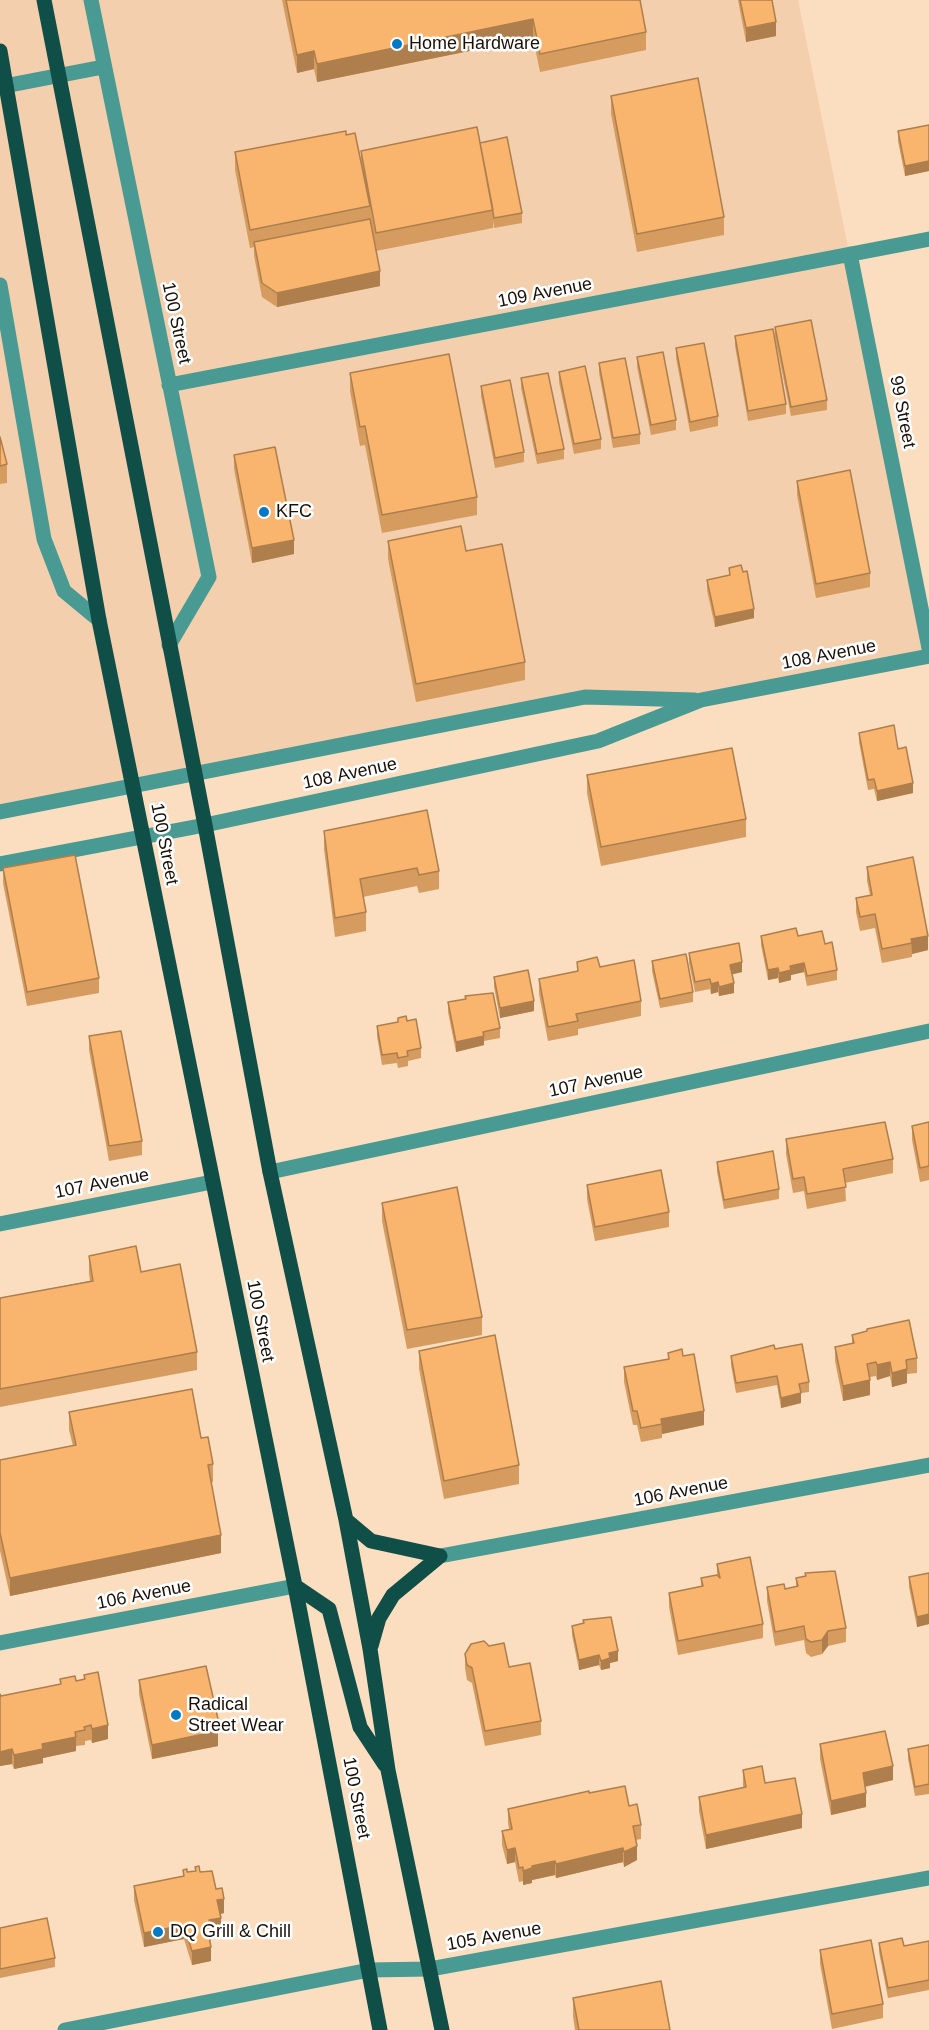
<!DOCTYPE html>
<style>
body{margin:0}
canvas{display:block;background:#fbddbf}
</style>
<canvas width="929" height="2030"></canvas>
<script>
const ctx = document.querySelector('canvas').getContext('2d');
ctx.lineJoin = 'round';
function fillPath(path, color) { ctx.fillStyle = color; ctx.fill(path, 'evenodd'); }
const poly = rows => new Path2D(rows.map(r => 'M' + r).join(''));
function stroke(path, color, width, dash) { ctx.strokeStyle = color; ctx.lineWidth = width; ctx.lineCap = dash ? 'butt' : 'round'; ctx.setLineDash(dash || []); ctx.stroke(path); }
function label(font, color, halo, rows, align = 'center') {
  ctx.font = font + ' Helvetica,sans-serif'; ctx.lineWidth = 5; ctx.setLineDash([]); ctx.textBaseline = 'middle'; ctx.strokeStyle = halo; ctx.fillStyle = color; for (const [text, x, y, turn = 0] of rows) {
    ctx.save(); ctx.translate(x, y); ctx.rotate((+turn || 0) * Math.PI / 180); ctx.textAlign = isNaN(turn) ? turn : align; if (halo) ctx.strokeText(text, 0, 0); ctx.fillText(text, 0, 0); ctx.restore();
  }
}
fillPath(poly([
 [0,0,798,0,929,648,701,700,585,697,0,812]
]), '#f3cfad');
stroke(poly([
 [91,0,209,577,169,645],
 [0,87,103,67],
 [850,254,929,648],
 [0,285,44,539,64,591,99,620],
 [169,385,929,239],
 [0,812,585,697,695,700],
 [0,864,205,825,598,741,701,700,929,656],
 [270,1172,929,1031],
 [0,1224,212,1182],
 [440,1556,929,1465],
 [0,1643,295,1586],
 [65,2030,369,1970,430,1969,929,1878]
]), '#499a92', 15);
stroke(poly([
 [44,0,205,825,270,1172,346,1520,370,1649,388,1770,442,2030],
 [0,51,99,620,295,1586,380,2030],
 [346,1520,371,1541,440,1556],
 [295,1586,329,1609,360,1727,385,1765],
 [371,1646,379,1618,393,1595,440,1556]
]), '#104e48', 15);
fillPath(poly([
 [282,0,640,0,646,32,646,50,540,72,533,38,317,82,314,69,297,73],
 [738,0,772,0,776,36,746,42],
 [611,96,724,217,724,235,637,252,611,114],
 [929,125,929,171,905,176,898,141,898,131],
 [346,135,361,161,361,151,480,143,522,213,522,223,494,228,493,220,493,228,376,251,370,218,380,286,277,307,262,297,254,256,254,247,250,248,235,170,235,152],
 [775,327,827,400,827,410,791,416,775,337],
 [735,336,786,404,786,414,748,421,735,346],
 [676,348,718,416,718,426,690,432,676,358],
 [637,357,676,420,676,430,651,435,637,367],
 [599,363,640,434,640,444,613,448,599,373],
 [559,372,601,439,601,449,574,454,559,382],
 [350,373,477,497,477,515,382,533,365,445,360,446,350,391],
 [521,378,564,449,564,459,537,464,521,388],
 [481,386,524,452,524,462,495,468,481,396],
 [0,437,7,464,7,483,0,484],
 [234,455,294,554,252,563,234,469],
 [797,481,870,573,870,587,816,598,797,495],
 [388,541,466,551,525,662,525,680,416,702,388,559],
 [729,568,754,618,715,627,707,590,707,580,729,575],
 [859,733,898,749,913,793,877,801,874,789,868,790,859,742],
 [587,775,746,819,746,837,601,866,587,793],
 [324,831,439,871,439,889,419,893,417,886,363,897,366,912,366,931,335,937,324,849],
 [867,867,928,950,912,954,912,957,882,963,875,928,860,931,856,912,856,898,870,895,867,881],
 [3,868,99,978,99,993,27,1006,3,883],
 [761,936,798,936,825,944,837,970,837,980,807,986,804,972,791,975,791,980,779,983,778,978,768,980,761,945],
 [689,953,742,972,732,974,734,993,719,996,718,992,711,994,710,989,695,992,689,963],
 [652,961,693,992,693,1002,660,1008,652,971],
 [577,962,600,967,641,1001,641,1016,578,1029,578,1035,548,1041,539,994,539,979,577,972],
 [494,977,534,1011,500,1018,494,987],
 [465,996,500,1028,500,1038,484,1041,484,1045,456,1052,448,1012,448,1002,465,999],
 [398,1018,407,1021,421,1048,421,1058,408,1061,408,1066,398,1068,397,1063,382,1065,377,1036,377,1026,398,1023],
 [89,1036,142,1141,142,1155,109,1161,89,1050],
 [929,1122,929,1180,920,1182,912,1140,912,1126],
 [786,1139,893,1159,893,1173,845,1183,846,1201,807,1209,804,1191,793,1193,786,1154],
 [717,1162,779,1189,779,1199,724,1209,717,1172],
 [587,1185,669,1212,669,1227,595,1241,587,1199],
 [382,1203,482,1317,482,1335,407,1349,382,1221],
 [89,1256,141,1272,197,1352,197,1370,0,1407,0,1298,90,1281,89,1274],
 [867,1329,917,1358,917,1373,907,1374,907,1383,892,1387,890,1376,877,1380,876,1376,870,1377,870,1395,843,1401,835,1361,835,1347,852,1343,852,1335,867,1332],
 [775,1349,809,1382,809,1392,801,1393,801,1403,781,1408,777,1385,736,1393,731,1365,731,1356],
 [419,1351,519,1465,519,1484,444,1499,419,1369],
 [668,1353,704,1425,662,1434,662,1438,641,1442,637,1425,633,1425,624,1382,624,1367,668,1359],
 [69,1412,201,1438,213,1464,213,1482,211,1483,221,1553,10,1596,0,1551,0,1460,73,1446,69,1430],
 [717,1564,763,1624,763,1638,678,1655,669,1607,669,1593,701,1586,701,1578,717,1575],
 [805,1573,846,1628,846,1642,828,1646,822,1654,811,1657,806,1653,804,1640,775,1646,767,1601,767,1587,785,1589,796,1587,796,1578,805,1576],
 [929,1573,929,1624,917,1627,909,1587,909,1577],
 [583,1620,618,1661,610,1663,610,1668,601,1670,599,1665,579,1670,572,1635,572,1626,583,1623],
 [465,1654,509,1667,541,1721,541,1735,485,1746,472,1683,467,1680,465,1668],
 [84,1675,108,1739,92,1743,91,1740,85,1741,85,1745,76,1746,76,1751,43,1758,43,1763,14,1769,12,1764,0,1766,0,1694,1,1696,60,1684,60,1679,76,1681,84,1679],
 [139,1680,218,1746,152,1759,139,1694],
 [820,1744,893,1780,865,1787,866,1807,831,1815,820,1759],
 [929,1745,929,1794,915,1796,908,1759,908,1749],
 [743,1770,765,1783,802,1828,706,1849,699,1811,699,1797,743,1787],
 [589,1793,629,1806,641,1825,641,1839,636,1840,637,1860,624,1867,623,1862,556,1878,555,1875,532,1880,532,1883,523,1885,523,1881,519,1882,515,1862,507,1864,502,1845,502,1831,509,1829,508,1823,508,1809],
 [195,1867,216,1889,224,1913,220,1914,221,1932,211,1934,211,1941,210,1941,211,1961,192,1965,184,1939,144,1947,134,1900,134,1886,183,1876,183,1870,187,1872,195,1871],
 [0,1928,55,1958,55,1967,0,1978],
 [929,1941,929,1990,888,1998,879,1952,879,1943,904,1946],
 [820,1950,883,2004,883,2018,832,2029,820,1964],
 [573,1998,670,2030,575,2030,573,2016]
]), '#d69c5f');
fillPath(poly([
 [533,19,533,38,317,82,317,64],
 [776,22,776,36,746,42,746,28],
 [314,51,314,69,297,73,297,55],
 [929,161,929,171,905,176,905,166],
 [380,271,380,286,277,307,277,293],
 [294,540,294,554,252,563,252,548],
 [754,609,754,618,715,627,715,617],
 [913,783,913,793,877,801,877,791],
 [928,936,928,950,912,954,911,939],
 [742,962,742,972,730,975,730,965],
 [804,963,804,972,791,975,791,980,779,983,779,973,790,966],
 [778,968,778,978,768,980,768,970],
 [718,982,718,992,711,994,711,984],
 [734,983,734,993,719,996,719,987],
 [534,1001,534,1011,500,1018,500,1008],
 [484,1036,484,1045,456,1052,456,1042],
 [890,1362,890,1376,877,1380,877,1365],
 [907,1369,907,1383,892,1387,892,1373],
 [870,1380,870,1395,843,1401,843,1386],
 [801,1393,801,1403,781,1408,781,1398],
 [704,1411,704,1425,662,1434,661,1419],
 [221,1535,221,1553,10,1596,10,1578],
 [929,1614,929,1624,917,1627,917,1617],
 [828,1631,828,1646,822,1654,822,1640],
 [618,1651,618,1661,610,1663,610,1668,601,1670,601,1661,609,1653],
 [599,1655,599,1665,579,1670,579,1660],
 [218,1719,218,1746,152,1759,152,1745],
 [108,1725,108,1739,92,1743,92,1729],
 [76,1737,76,1751,43,1758,43,1763,14,1769,14,1755,42,1744],
 [12,1749,12,1764,0,1766,0,1752],
 [893,1766,893,1780,863,1787,863,1773],
 [866,1793,866,1807,831,1815,831,1801],
 [802,1814,802,1828,706,1849,706,1835],
 [637,1846,637,1860,624,1867,624,1852],
 [515,1848,515,1862,507,1864,507,1850],
 [623,1848,623,1862,556,1878,556,1864],
 [555,1861,555,1875,532,1880,532,1883,523,1885,523,1871,532,1866],
 [224,1899,224,1913,217,1915,217,1900],
 [221,1918,221,1932,211,1934,211,1926,209,1920],
 [184,1925,184,1939,144,1947,144,1933],
 [211,1947,211,1961,192,1965,192,1951]
]), '#ae7f4d');
const building = poly([
 [286,0,640,0,646,32,540,54,533,19,317,64,314,51,297,55,286,0],
 [740,0,772,0,776,22,746,28,740,0],
 [698,78,724,217,637,234,611,96,698,78],
 [929,125,929,161,905,166,898,131,929,125],
 [477,127,493,210,376,233,361,151,477,127],
 [346,131,346,135,355,133,370,206,250,230,235,152,346,131],
 [507,137,522,213,494,218,480,143,507,137],
 [370,219,380,271,277,293,262,283,254,242,370,219],
 [811,320,827,400,791,407,775,327,811,320],
 [773,329,786,404,748,411,735,336,773,329],
 [704,343,718,416,690,422,676,348,704,343],
 [663,352,676,420,651,425,637,357,663,352],
 [449,354,477,497,382,515,365,426,360,427,350,373,449,354],
 [625,358,640,434,613,438,599,363,625,358],
 [585,366,601,439,574,444,559,372,585,366],
 [548,373,564,449,537,454,521,378,548,373],
 [510,380,524,452,495,458,481,386,510,380],
 [0,437,7,464,0,466,0,437],
 [275,447,294,540,252,548,234,455,275,447],
 [850,470,870,573,816,584,797,481,850,470],
 [461,526,466,551,502,544,525,662,416,684,388,541,461,526],
 [741,565,743,572,747,571,754,609,715,617,707,580,730,575,729,568,741,565],
 [894,725,898,749,906,747,913,783,877,791,874,779,868,780,859,733,894,725],
 [732,748,746,819,601,847,587,775,732,748],
 [427,810,439,871,419,875,417,868,360,879,366,912,335,918,324,831,427,810],
 [75,855,99,978,27,992,3,868,75,855],
 [913,857,928,936,911,939,912,943,882,949,875,914,860,917,856,898,872,895,867,867,913,857],
 [796,928,798,936,822,931,825,944,832,942,837,970,807,976,804,963,790,966,791,970,779,973,778,968,768,970,761,936,796,928],
 [739,943,742,962,730,965,734,983,719,987,718,982,711,984,710,979,695,982,689,953,739,943],
 [686,954,693,992,660,999,652,961,686,954],
 [597,957,600,967,634,960,641,1001,576,1014,578,1021,548,1027,539,979,578,971,577,962,597,957],
 [528,970,534,1001,500,1008,494,977,528,970],
 [493,993,500,1028,483,1032,484,1036,456,1042,448,1002,466,999,465,996,493,993],
 [406,1016,407,1021,416,1019,421,1048,407,1051,408,1056,398,1058,397,1053,382,1055,377,1026,398,1022,398,1018,406,1016],
 [121,1031,142,1141,109,1146,89,1036,121,1031],
 [885,1122,893,1159,843,1169,846,1187,807,1194,804,1177,793,1179,786,1139,885,1122],
 [929,1122,929,1166,920,1168,912,1126,929,1122],
 [773,1151,779,1189,724,1200,717,1162,773,1151],
 [661,1170,669,1212,595,1227,587,1185,661,1170],
 [457,1187,482,1317,407,1330,382,1203,457,1187],
 [136,1246,141,1272,180,1264,197,1352,0,1389,0,1298,93,1281,89,1256,136,1246],
 [909,1320,917,1358,906,1360,907,1369,892,1373,890,1362,877,1365,876,1362,867,1364,870,1380,843,1386,835,1347,854,1343,852,1335,867,1331,867,1329,909,1320],
 [495,1335,519,1465,444,1481,419,1351,495,1335],
 [802,1344,809,1382,799,1384,801,1393,781,1398,777,1376,736,1383,731,1356,774,1345,775,1349,802,1344],
 [682,1349,683,1356,694,1354,704,1411,661,1419,662,1424,641,1428,637,1411,633,1411,624,1367,669,1359,668,1353,682,1349],
 [192,1389,201,1438,208,1437,213,1464,208,1465,221,1535,10,1578,0,1533,0,1460,76,1445,69,1412,192,1389],
 [750,1557,763,1624,678,1641,669,1593,703,1586,701,1578,717,1575,720,1578,717,1564,750,1557],
 [835,1571,846,1628,828,1631,822,1640,811,1642,806,1639,804,1626,775,1632,767,1587,784,1584,785,1589,798,1586,796,1578,806,1576,805,1573,835,1571],
 [929,1573,929,1614,917,1617,909,1577,929,1573],
 [611,1617,618,1651,609,1653,610,1658,601,1661,599,1655,579,1660,572,1626,584,1623,583,1620,611,1617],
 [484,1641,489,1646,504,1643,509,1667,530,1663,541,1721,485,1731,472,1668,467,1665,465,1654,471,1644,484,1641],
 [206,1666,218,1719,218,1731,152,1745,139,1680,206,1666],
 [98,1672,108,1725,92,1729,91,1725,84,1727,85,1730,75,1732,76,1737,42,1744,43,1749,14,1755,12,1749,0,1752,0,1694,1,1696,61,1684,60,1679,75,1676,76,1681,85,1679,84,1675,98,1672],
 [885,1731,893,1766,863,1773,866,1793,831,1801,820,1744,885,1731],
 [929,1745,929,1784,915,1787,908,1749,929,1745],
 [762,1766,765,1783,795,1778,802,1814,706,1835,699,1797,746,1787,743,1770,762,1766],
 [625,1786,629,1806,637,1804,641,1825,633,1826,637,1846,624,1852,623,1848,556,1864,555,1861,532,1866,532,1868,523,1871,523,1867,519,1868,515,1848,507,1850,502,1831,512,1829,508,1809,589,1791,589,1793,625,1786],
 [199,1866,200,1872,212,1871,216,1889,222,1888,224,1899,217,1900,221,1918,209,1920,211,1926,207,1927,211,1947,192,1951,184,1925,144,1933,134,1886,184,1876,183,1870,187,1869,187,1872,196,1871,195,1867,199,1866],
 [47,1918,55,1958,0,1969,0,1928,47,1918],
 [902,1938,904,1946,929,1941,929,1980,888,1988,879,1943,902,1938],
 [871,1940,883,2004,832,2014,820,1950,871,1940],
 [661,1981,670,2030,579,2030,573,1998,661,1981]
]);
fillPath(building, '#f9b56e');
stroke(building, '#ae7f4d', 1.5);
for (const [x, y, r, color] of [
 [397,44,6,"#037ac3"],
 [264,512,6,"#037ac3"],
 [176,1715,6,"#037ac3"],
 [158,1932,6,"#037ac3"]
]) { const dot = new Path2D(); dot.arc(x, y, r, 0, 2 * Math.PI); ctx.fillStyle = color; ctx.fill(dot); stroke(dot, '#fff', 2); }
label('18px', '#1b1107', '#fff', [
 ["Home Hardware",409,44],
 ["KFC",276,512],
 ["Radical",188,1705],
 ["Street Wear",188,1726],
 ["DQ Grill & Chill",170,1932]
], 'left');
label('18px', '#1b1107', '#fff', [
 ["109 Avenue",545,293,-11],
 ["100 Street",176,323,78],
 ["99 Street",902,412,79],
 ["108 Avenue",829,655,-11],
 ["108 Avenue",350,774,-12],
 ["100 Street",164,844,79],
 ["107 Avenue",596,1082,-12],
 ["107 Avenue",102,1184,-11],
 ["100 Street",260,1321,79],
 ["106 Avenue",681,1492,-11],
 ["106 Avenue",144,1595,-11],
 ["100 Street",356,1798,79],
 ["105 Avenue",494,1937,-10]
]);
</script>
